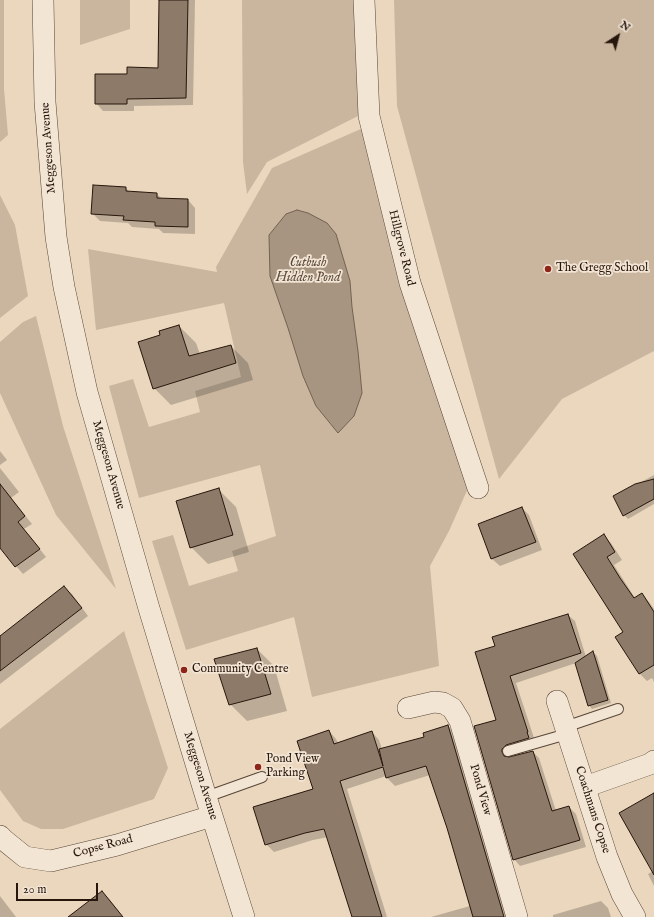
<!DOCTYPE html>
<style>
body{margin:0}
#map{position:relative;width:654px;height:917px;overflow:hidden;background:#ebd7bd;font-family:"IM FELL English",serif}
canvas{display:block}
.north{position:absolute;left:598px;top:16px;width:40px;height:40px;-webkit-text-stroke:3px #f2e5d4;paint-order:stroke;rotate:36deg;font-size:11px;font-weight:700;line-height:16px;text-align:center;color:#27160c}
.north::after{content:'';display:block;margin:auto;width:14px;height:18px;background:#27160c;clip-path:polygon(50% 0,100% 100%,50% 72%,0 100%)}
.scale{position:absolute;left:16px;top:883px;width:82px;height:18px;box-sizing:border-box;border:2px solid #27160c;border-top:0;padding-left:5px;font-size:12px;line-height:14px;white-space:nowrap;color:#27160c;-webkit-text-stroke:3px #f2e5d4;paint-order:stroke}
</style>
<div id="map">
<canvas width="654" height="917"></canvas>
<div class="north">N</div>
<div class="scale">20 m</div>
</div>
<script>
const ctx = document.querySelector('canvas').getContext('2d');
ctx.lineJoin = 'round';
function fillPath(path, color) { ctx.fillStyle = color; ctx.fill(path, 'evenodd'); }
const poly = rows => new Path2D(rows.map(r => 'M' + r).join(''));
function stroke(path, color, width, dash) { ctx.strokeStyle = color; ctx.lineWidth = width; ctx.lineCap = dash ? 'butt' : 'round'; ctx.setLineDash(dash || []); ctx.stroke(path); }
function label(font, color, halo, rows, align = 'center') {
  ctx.font = font + ' "IM FELL English",serif'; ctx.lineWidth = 3.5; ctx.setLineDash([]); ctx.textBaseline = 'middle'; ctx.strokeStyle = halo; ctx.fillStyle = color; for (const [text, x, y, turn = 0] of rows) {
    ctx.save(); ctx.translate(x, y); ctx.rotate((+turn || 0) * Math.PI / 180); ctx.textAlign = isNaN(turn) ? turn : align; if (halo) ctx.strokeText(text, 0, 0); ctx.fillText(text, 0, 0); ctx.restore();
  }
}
fillPath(poly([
 [0,0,4,0,4,89,8,135,0,142],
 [80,0,130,0,130,29,80,45],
 [242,0,356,0,362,114,267,162,247,194,243,162],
 [394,0,654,0,654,351,562,399,499,479,397,106],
 [363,128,368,155,406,291,469,486,449,531,430,566,439,666,312,697,294,617,186,650,152,541,173,535,189,586,238,571,232,551,276,536,260,465,139,498,109,386,133,379,149,427,200,412,195,391,241,377,224,303,96,330,88,249,217,272,216,267,272,168],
 [0,195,15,225,28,296,0,318],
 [36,316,63,426,116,589,56,515,0,393,0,342,23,322],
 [124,631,168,768,154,799,63,829,41,829,23,821,0,790,0,729]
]), '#cab69f');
const water = poly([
 [297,210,308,213,327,223,336,234,350,281,352,307,358,351,362,393,354,416,338,433,316,406,303,376,288,328,270,276,269,235,286,214,297,210]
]);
fillPath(water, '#a89581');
stroke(water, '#746252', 1);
fillPath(poly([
 [160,0,195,0,193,105,134,106,134,111,103,111,96,103,128,75,159,69],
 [126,188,130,193,157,194,162,199,188,200,195,208,195,234,163,233,159,229,132,227,128,223,100,221,92,213],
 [179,326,196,343,200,354,231,346,248,363,253,380,171,405,154,388,161,336],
 [0,451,7,460,0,465],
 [0,468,19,492,11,498,32,524,24,529,46,557,23,574,16,566,0,547],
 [654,475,654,504,628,519,624,515,614,497],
 [219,490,236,507,249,552,208,564,191,547],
 [522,508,529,515,542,550,500,566,492,559,479,524],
 [604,536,611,543,622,560,614,565,635,598,642,594,649,602,654,609,654,682,652,678,647,681,640,674,616,637,624,632,575,554],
 [64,587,72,594,88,616,0,684,0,637],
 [568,615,575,621,586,657,593,652,597,656,611,703,592,709,589,705,576,663,516,683,534,738,533,738,535,745,510,753,507,758,533,752,539,758,556,811,569,807,576,814,586,847,520,866,514,859,497,720,496,647],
 [257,649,274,666,287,711,247,721,230,704],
 [448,726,456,734,509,917,431,917,470,906,448,828,430,775,395,786,387,778,386,776,347,789,387,917,351,917,353,916,328,837,313,840,274,852,266,844,314,790,329,731,336,739,338,743,372,732,379,740,382,749,425,737],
 [654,794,654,886,648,874,653,871],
 [102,892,110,900,123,917,70,917],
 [0,896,16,917,0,917],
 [601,901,608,908,611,917,553,917,553,915]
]), '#0003');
const building = poly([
 [159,0,188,0,186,98,127,99,127,104,95,104,95,74,127,74,127,67,158,68,159,0],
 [93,185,126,187,126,191,157,193,157,198,188,199,188,227,155,226,155,222,123,220,124,216,91,214,93,185],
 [179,325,189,356,231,345,236,363,153,389,138,342,160,335,159,331,179,325],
 [654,479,654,499,623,516,613,496,635,484,654,479],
 [0,484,25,516,18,522,40,549,15,567,0,548,0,484],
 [219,488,233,535,190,548,176,501,219,488],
 [522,507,536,542,491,559,478,524,522,507],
 [604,534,615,552,607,557,620,578,634,598,642,593,654,612,654,665,639,674,615,637,623,632,573,554,604,534],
 [64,586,82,608,0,671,0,636,64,586],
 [568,614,581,653,510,676,528,732,527,732,529,738,506,745,502,749,502,752,504,756,509,757,533,751,552,811,569,806,580,840,513,860,474,726,496,720,475,652,495,646,492,637,568,614],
 [257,648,271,694,229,705,214,659,257,648],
 [593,651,608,700,588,706,575,663,593,651],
 [448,725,504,917,473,917,447,828,426,766,386,778,383,767,340,781,382,917,352,917,324,829,305,833,265,845,253,807,313,789,297,741,329,730,334,744,372,731,383,766,379,749,424,737,423,733,448,725],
 [654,793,654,875,619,813,654,793],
 [102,891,123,917,68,917,102,891]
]);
fillPath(building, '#8d7a68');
stroke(building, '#27160c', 1);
const service = poly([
 [565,727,618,709],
 [508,751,567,734],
 [206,797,262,777]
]);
const minor = poly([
 [43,0,45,102,56,237,64,287,87,392,148,605,206,797,244,917],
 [364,0,369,116,410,283,478,488],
 [557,701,607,857,622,894,635,917],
 [408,708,434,702,443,703,452,708,460,721,517,917],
 [585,787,650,764,654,761],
 [0,836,4,840,25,857,51,861,117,845,212,816]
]);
stroke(service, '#584638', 12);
stroke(minor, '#584638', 22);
stroke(service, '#f2e5d4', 10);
stroke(minor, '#f2e5d4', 21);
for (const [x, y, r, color] of [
 [548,269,4,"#8f2418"],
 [184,670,4,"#8f2418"],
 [258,767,4,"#8f2418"]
]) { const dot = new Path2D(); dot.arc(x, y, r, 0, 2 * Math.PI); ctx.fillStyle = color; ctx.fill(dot); stroke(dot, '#f2e5d4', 1.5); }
label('12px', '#27160c', '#f2e5d4', [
 ["Meggeson Avenue",49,148,-94],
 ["Hillgrove Road",401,248,76],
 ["Meggeson Avenue",108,465,74],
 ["Meggeson Avenue",200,776,73],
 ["Pond View",480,790,74],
 ["Coachmans Copse",592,810,72],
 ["Copse Road",103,847,-15]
]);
label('12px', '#27160c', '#f2e5d4', [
 ["The Gregg School",556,269],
 ["Community Centre",192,670],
 ["Pond View",266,760],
 ["Parking",266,774]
], 'left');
label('italic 13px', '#5b493b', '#f2e5d4', [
 ["Cutbush",308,263],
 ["Hidden Pond",308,278]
]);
</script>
